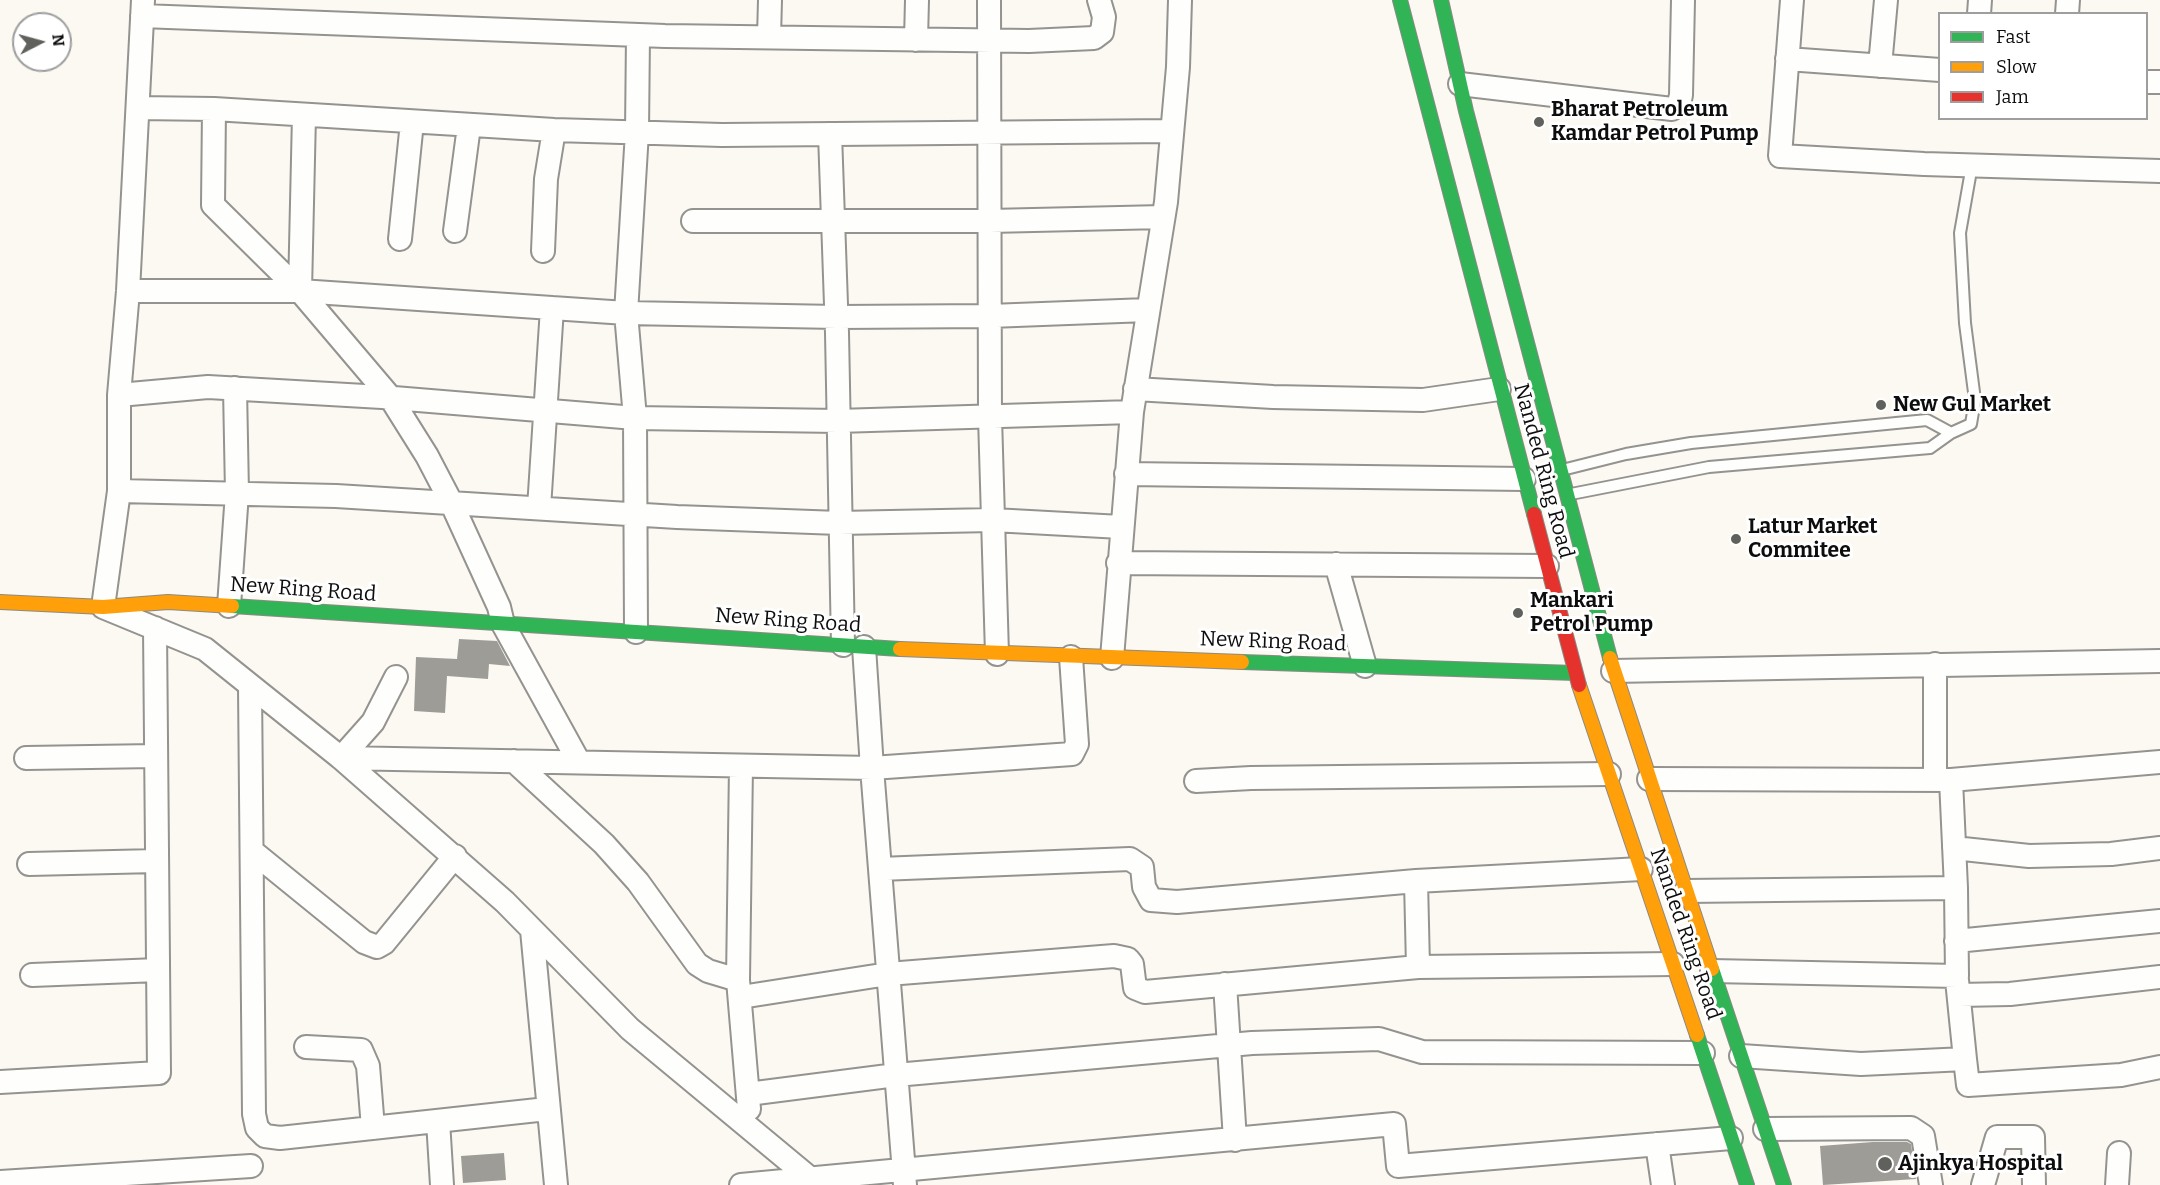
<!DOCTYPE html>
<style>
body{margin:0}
#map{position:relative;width:2160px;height:1185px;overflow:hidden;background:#fbf9f1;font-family:Bitter,serif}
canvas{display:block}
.legend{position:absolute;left:1938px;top:12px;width:210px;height:108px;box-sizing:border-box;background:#fff;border:2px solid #9e9e9e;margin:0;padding:8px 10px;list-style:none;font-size:18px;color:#0d0d0d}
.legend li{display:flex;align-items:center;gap:12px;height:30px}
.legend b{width:30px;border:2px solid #9e9e9e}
.north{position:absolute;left:12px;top:12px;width:60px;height:60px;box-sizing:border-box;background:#fff;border:2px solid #9e9e9e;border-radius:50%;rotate:84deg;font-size:16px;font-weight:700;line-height:24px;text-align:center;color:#0d0d0d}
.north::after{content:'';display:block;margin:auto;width:21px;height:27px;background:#60605d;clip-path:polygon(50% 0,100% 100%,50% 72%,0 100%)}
</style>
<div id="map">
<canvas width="2160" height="1185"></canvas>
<ul class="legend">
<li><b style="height:8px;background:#30b455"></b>Fast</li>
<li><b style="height:8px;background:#ff9f0a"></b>Slow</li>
<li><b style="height:8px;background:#e5322d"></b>Jam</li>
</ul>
<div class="north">N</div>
</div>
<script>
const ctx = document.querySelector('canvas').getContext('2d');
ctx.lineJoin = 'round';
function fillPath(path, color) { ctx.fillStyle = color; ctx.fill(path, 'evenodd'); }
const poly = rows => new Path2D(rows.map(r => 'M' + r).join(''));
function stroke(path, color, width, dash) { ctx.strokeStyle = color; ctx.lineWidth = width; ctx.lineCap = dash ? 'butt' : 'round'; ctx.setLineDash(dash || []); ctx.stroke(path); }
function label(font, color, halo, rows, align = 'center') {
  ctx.font = font + ' Bitter,serif'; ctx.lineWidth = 6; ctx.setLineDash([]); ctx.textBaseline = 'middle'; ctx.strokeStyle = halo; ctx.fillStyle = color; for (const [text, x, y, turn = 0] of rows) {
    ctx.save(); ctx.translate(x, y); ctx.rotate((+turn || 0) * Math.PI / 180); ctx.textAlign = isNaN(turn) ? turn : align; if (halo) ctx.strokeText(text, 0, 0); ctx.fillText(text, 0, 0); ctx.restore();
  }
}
fillPath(poly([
 [459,639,497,641,510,666,489,664,488,679,447,676,445,713,414,711,416,657,457,659],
 [1873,1142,1907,1142,1911,1144,1916,1179,1823,1185,1820,1146],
 [504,1153,506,1180,463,1183,461,1156]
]), '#9e9c97');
const lane = poly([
 [1562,470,1626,454,1691,443,1927,420,1951,433],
 [1571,494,1709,467,1930,448,1951,433,1971,424,1975,400,1965,323,1960,233,1972,165]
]);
const street = poly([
 [143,0,128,291,119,395,119,491,103,607,205,649,341,758,505,902,630,1029,818,1185],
 [989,0,990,417,997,654],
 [1792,0,1780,156,1924,164,2160,171],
 [1979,14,1980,0],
 [2067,14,2068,0],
 [142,16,665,36,1029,41,1094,38,1102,32,1104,17,1099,0],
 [769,37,770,0],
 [916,40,917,0],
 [1787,59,1940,70],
 [1880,66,1886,0],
 [2146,82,2160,82],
 [1460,84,1672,109,1679,104,1681,95,1683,0],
 [138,108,214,109,554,130,722,135,1172,131],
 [214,109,213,205,300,291,390,397,427,456,451,502,499,607,503,624,579,762],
 [830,134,837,333,843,645],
 [693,221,990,221,1163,217],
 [455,231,469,126],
 [400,239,412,122],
 [543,251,546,179,554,130],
 [128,291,300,291,626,313,837,317,990,316,1147,310],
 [300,291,304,115],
 [1135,389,1273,397,1423,400,1499,389],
 [119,395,208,387,382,397,635,418,838,421,1132,412],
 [1126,474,1524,479],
 [119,491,336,496,677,517,839,523,993,520,1121,527],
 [539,508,552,308],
 [1118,563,1547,566],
 [1336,564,1365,666],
 [229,606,237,493,235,388],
 [636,632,635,418,626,313,637,132,638,35],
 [864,647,872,768,1072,754,1077,744,1071,657],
 [1112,658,1132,412,1166,202,1178,67,1180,0],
 [1935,664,1935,780],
 [1613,671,2160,661],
 [250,687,254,1114,257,1128,265,1136,280,1138,547,1109],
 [26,758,155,756],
 [341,758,872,768,905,1185],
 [341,758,373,722,396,677],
 [514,761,604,844,638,882,697,964,708,971,738,980],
 [741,766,738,980,749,1109],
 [1649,779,1951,780,2160,762],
 [1196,781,1251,778,1609,774],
 [1954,848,2029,856,2111,854,2160,848],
 [252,851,364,942,377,947,384,943,455,856],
 [29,864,156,861],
 [880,869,1130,859,1142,867,1144,887,1151,900,1177,902,1416,881,1641,869],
 [1416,881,1418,967,1673,964],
 [1686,891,1956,888,1951,780],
 [532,930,556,1185],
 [1956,941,2160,921],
 [1712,971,1957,976,1956,888],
 [32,975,158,970],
 [1957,980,1965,1059],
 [1225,984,1235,1140],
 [1959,995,2010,994,2160,977],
 [741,997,888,974,1114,956,1128,959,1132,964,1135,988,1145,992,1418,967],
 [306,1047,361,1050,368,1066,373,1128],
 [1741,1056,1861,1064,1965,1059,1968,1085,2121,1075,2160,1067],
 [0,1082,159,1073,155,628],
 [748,1094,896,1075,1252,1043,1379,1039,1422,1052,1703,1053],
 [438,1121,442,1185],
 [1765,1129,1911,1128,1923,1136,1931,1185],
 [1657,1144,1663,1185],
 [0,1182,251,1166],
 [741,1185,1394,1124,1398,1166,1731,1138],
 [1983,1185,1997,1137,2033,1137,2034,1185],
 [2117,1185,2119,1153]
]);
const fast = poly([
 [1400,0,1534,514],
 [1441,0,1466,111,1610,658],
 [232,606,900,649],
 [1242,662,1575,673],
 [1712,969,1784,1185],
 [1697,1035,1747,1185]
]);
const slow = poly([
 [0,602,103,607,168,602,232,606],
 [900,649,1242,662],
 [1610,658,1712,969],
 [1579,685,1697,1035]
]);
const jam = poly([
 [1534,514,1579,685]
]);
stroke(lane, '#949390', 14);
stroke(street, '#949390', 26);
stroke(fast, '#8b8a86', 16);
stroke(slow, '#8b8a86', 16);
stroke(jam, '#8b8a86', 16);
stroke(lane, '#fefefd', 10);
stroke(street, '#fefefd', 22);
stroke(fast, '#30b455', 14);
stroke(slow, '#ff9f0a', 14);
stroke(jam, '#e5322d', 14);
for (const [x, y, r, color] of [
 [1539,122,6,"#60605d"],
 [1881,405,6,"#60605d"],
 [1736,539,6,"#60605d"],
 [1518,613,6,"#60605d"],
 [1885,1164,8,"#60605d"]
]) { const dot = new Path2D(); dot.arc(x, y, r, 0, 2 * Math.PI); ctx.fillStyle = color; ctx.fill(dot); stroke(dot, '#fff', 2); }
label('bold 21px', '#0d0d0d', '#fff', [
 ["Bharat Petroleum",1551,110],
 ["Kamdar Petrol Pump",1551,134],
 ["New Gul Market",1893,405],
 ["Latur Market",1748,527],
 ["Commitee",1748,551],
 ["Mankari",1530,601],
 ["Petrol Pump",1530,625],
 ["Ajinkya Hospital",1898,1164]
], 'left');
label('21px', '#0d0d0d', '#fff', [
 ["Nanded Ring Road",1543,471,75],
 ["New Ring Road",303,590,4],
 ["New Ring Road",788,621,4],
 ["New Ring Road",1273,642,2],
 ["Nanded Ring Road",1685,934,71]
]);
</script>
